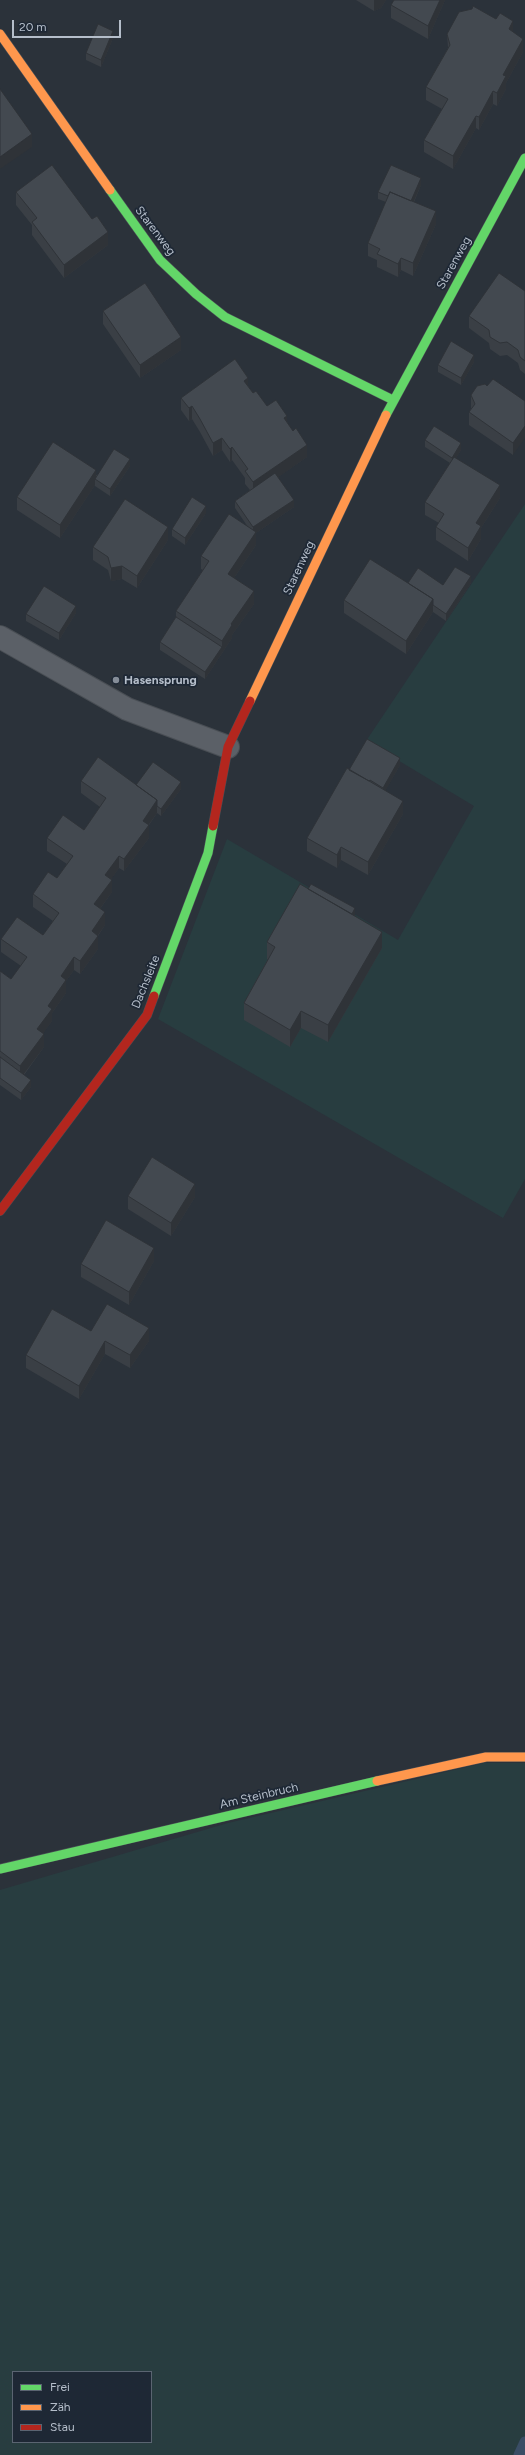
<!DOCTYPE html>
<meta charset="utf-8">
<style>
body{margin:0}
#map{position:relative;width:525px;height:2455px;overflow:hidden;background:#2b323a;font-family:Figtree,sans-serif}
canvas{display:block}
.legend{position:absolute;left:12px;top:2371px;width:140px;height:72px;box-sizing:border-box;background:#1e2835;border:1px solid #5a6471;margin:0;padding:5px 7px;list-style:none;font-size:12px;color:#b5beca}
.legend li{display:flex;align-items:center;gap:8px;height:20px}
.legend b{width:20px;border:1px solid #5a6471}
.scale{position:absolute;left:12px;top:20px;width:109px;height:18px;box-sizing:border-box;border:2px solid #b5beca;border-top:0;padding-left:5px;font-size:12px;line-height:14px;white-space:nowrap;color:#b5beca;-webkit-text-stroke:3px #1e2835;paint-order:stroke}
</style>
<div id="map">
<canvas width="525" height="2455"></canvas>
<ul class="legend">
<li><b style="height:5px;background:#63d668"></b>Frei</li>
<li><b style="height:5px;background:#ff974d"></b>Zäh</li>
<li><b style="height:5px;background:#b3261e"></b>Stau</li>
</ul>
<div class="scale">20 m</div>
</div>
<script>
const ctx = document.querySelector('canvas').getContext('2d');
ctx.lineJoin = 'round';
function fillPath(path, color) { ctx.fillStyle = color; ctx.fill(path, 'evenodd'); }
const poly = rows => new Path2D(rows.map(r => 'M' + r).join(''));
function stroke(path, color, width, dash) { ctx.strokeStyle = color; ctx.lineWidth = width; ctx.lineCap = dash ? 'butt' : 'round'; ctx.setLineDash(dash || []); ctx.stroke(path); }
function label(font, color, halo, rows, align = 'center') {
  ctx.font = font + ' Figtree,sans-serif'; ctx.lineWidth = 3.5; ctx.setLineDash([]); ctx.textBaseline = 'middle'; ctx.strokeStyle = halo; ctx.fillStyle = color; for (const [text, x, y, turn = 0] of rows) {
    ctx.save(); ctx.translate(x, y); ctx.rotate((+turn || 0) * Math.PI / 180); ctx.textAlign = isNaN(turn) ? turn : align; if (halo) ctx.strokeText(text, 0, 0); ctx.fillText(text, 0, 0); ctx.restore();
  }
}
fillPath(poly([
 [525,504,525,1179,503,1218,158,1019,227,839,398,940,474,806,366,741],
 [484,1763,525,1763,525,2455,0,2455,0,1890,228,1823],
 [13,2372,151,2372,151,2442,13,2442]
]), '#283d40');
stroke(poly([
 [519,2455,525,2442]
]), '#3a4d65', 11);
const street = poly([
 [0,637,127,709,228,747]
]);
const fast = poly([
 [110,190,160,260,196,294,225,317,393,400],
 [386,415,525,158],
 [154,996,208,853,213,826],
 [0,1869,377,1781]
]);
const slow = poly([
 [0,34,110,190],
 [250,701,386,415],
 [377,1781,486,1757,525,1757]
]);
const jam = poly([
 [213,826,228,747,250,701],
 [0,1211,147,1015,154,996]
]);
stroke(street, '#494e54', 24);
stroke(fast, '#494e54', 10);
stroke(slow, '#494e54', 10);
stroke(jam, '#494e54', 10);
stroke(street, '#5b6067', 22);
stroke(fast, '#63d668', 9);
stroke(slow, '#ff974d', 9);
stroke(jam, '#b3261e', 9);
fillPath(poly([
 [356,0,386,0,381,8,374,11],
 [394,0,445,0,428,39,391,18,391,5],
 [513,32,523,52,506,83,506,89,497,106,493,104,479,130,476,128,453,169,424,152,424,140,442,109,426,100,426,87,448,48,447,34],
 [113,38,101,67,86,60,86,53],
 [421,185,414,202,436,224,413,276,401,270,398,277,377,267,377,260,368,256,368,243,386,202,378,199,378,192],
 [16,192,108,245,64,278,32,235,32,225,16,205],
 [525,291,525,374,520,370,518,363,507,355,500,356,490,349,489,343,469,328,469,316],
 [103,311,181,350,140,378,103,324],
 [474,362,461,385,438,372,438,365],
 [248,386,253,393,267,406,287,422,307,457,278,477,294,507,256,533,256,545,234,578,254,604,232,635,232,638,205,679,160,650,160,642,176,617,176,611,203,570,201,569,201,556,248,527,235,508,235,501,250,490,245,484,245,478,232,460,230,462,222,450,213,456,200,432,192,419,189,421,181,410,181,398],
 [487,386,525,401,513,455,469,425,469,412,471,409,471,395],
 [425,440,461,450,456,458,500,498,481,528,481,539,468,561,436,540,436,527,439,523,425,515,425,502,450,463,425,447],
 [130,466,110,496,95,486,95,485,60,538,17,510,17,497],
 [206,513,185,545,172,536,172,529],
 [168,540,137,588,122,579,111,581,108,570,93,560,93,547],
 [408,583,443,585,471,583,446,621,433,612,406,654,344,613,344,600],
 [76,613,59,640,26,621,26,614],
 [400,765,385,791,403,814,368,875,341,860,337,868,307,851,307,838,349,770],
 [81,781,181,789,161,816,157,813,149,825,149,838,124,871,119,868,111,879,112,892,100,909,105,925,98,936,98,949,80,974,74,970,66,981,66,993,52,1013,52,1021,43,1033,44,1047,24,1075,31,1087,21,1100,0,1085,0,971,11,979,21,966,1,952,1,939,43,935,53,921,33,907,33,894,57,878,67,864,47,851,47,838,84,830,100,807,81,793],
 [355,915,355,916,382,948,328,1042,301,1028,290,1047,244,1020,244,1003,268,959,267,959,267,942],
 [128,1196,195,1197,171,1236,128,1209],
 [154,1261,129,1305,81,1277,81,1264],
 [91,1331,149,1341,130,1368,105,1354,79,1399,26,1368,26,1355]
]), '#3a3f45');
fillPath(poly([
 [374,0,386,0,381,8,374,11],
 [440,0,445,0,428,39,428,26],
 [513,21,513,34,509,29],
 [113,31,113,38,101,67,101,60],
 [523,39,523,52,506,83,506,89,497,106,497,93,503,75],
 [493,91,493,104,479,130,479,117],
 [476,116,476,128,453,169,453,156],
 [32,134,32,147,0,169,0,157],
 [421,178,421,185,409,212,409,205],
 [436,211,436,224,413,276,413,263],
 [108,232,108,245,64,278,64,265],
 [401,258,401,270,398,277,398,264],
 [181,337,181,350,140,378,140,365],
 [474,355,474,362,461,385,461,378],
 [248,378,248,391,244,381],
 [192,406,192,419,189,421,189,408],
 [287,416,287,429,284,418],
 [525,426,525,438,513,455,513,443],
 [222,438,222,450,213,456,213,443],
 [461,443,461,450,452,465,452,458],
 [307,445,307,457,253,495,253,482],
 [232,447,232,460,230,462,230,449],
 [130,459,130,466,110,496,110,489],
 [96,470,96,480,95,479,95,485,60,538,60,525],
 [500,485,500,498,481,528,481,539,468,561,468,548,476,523],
 [294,500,294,507,256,533,256,545,228,587,228,574,253,534,253,527],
 [206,506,206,513,185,545,185,538],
 [168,527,168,540,137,588,137,576],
 [122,566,122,579,111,581,111,568],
 [471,576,471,583,446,621,446,614],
 [254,591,254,604,232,635,232,638,205,679,205,672,222,647,222,641,231,624],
 [433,599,433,612,406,654,406,641],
 [76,606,76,613,59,640,59,633],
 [400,758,400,765,383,795,383,788],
 [181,782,181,789,161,816,161,809],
 [157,800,157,813,147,827,149,825,149,838,124,871,124,859,143,821],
 [403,801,403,814,368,875,368,862],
 [341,847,341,860,337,868,337,855],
 [119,856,119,868,105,888,105,875],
 [112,880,112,892,94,917,94,904],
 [355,908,355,915,347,929,347,922],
 [105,912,105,925,92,944,92,931],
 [382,932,382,948,328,1042,328,1025],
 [98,936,98,949,80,974,80,961],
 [74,957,74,970,66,981,66,993,52,1013,52,1021,37,1042,37,1029,61,976],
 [301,1011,301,1028,290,1047,290,1030],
 [44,1034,44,1047,20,1079,20,1066],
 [31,1080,31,1087,21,1100,21,1093],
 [195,1184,195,1197,171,1236,171,1223],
 [154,1248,154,1261,129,1305,129,1292],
 [149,1328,149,1341,130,1368,130,1355],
 [105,1341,105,1354,79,1399,79,1386]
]), '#2f3338');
const building = poly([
 [394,0,440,0,428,26,391,5,394,0],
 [473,6,496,19,500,13,513,21,509,29,523,39,503,75,506,76,497,93,493,91,479,117,476,116,453,156,424,140,448,99,426,87,450,45,447,34,459,12,472,9,473,6],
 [98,24,113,31,101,60,86,53,98,24],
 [0,89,32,134,0,157,0,89],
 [52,165,92,219,97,216,108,232,64,265,32,222,37,218,16,192,52,165],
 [391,165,421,178,411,201,390,192,388,196,378,192,391,165],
 [390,192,436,211,413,263,401,258,398,264,377,254,380,249,368,243,390,192],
 [499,273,525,291,525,361,520,357,518,350,507,342,500,343,490,337,489,330,469,316,499,273],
 [145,283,181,337,140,365,103,311,145,283],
 [451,341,474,355,461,378,438,365,451,341],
 [235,359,248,378,244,381,253,393,256,391,267,406,276,400,287,416,284,418,293,431,296,428,307,445,253,482,245,471,248,469,232,447,230,449,222,438,213,443,200,419,192,406,189,408,181,398,235,359],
 [493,379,525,401,525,426,513,443,469,412,475,404,471,395,477,386,485,384,487,386,493,379],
 [434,426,461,443,452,458,425,440,434,426],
 [53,442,96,470,60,525,17,497,53,442],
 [114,449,130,459,110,489,95,479,114,449],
 [454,457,500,485,476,523,481,526,468,548,436,527,444,514,425,502,454,457],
 [275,473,294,500,253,527,235,501,275,473],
 [192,497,206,506,185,538,172,529,192,497],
 [125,499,168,527,137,576,122,566,111,568,108,557,93,547,125,499],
 [229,514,256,532,228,574,254,591,231,624,232,625,222,641,176,611,209,561,201,556,229,514],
 [370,559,433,599,406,641,344,600,370,559],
 [455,567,471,576,446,614,433,605,433,599,408,583,418,568,443,585,455,567],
 [44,586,76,606,59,633,26,614,44,586],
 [176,617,222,647,205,672,160,642,176,617],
 [367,739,400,758,383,788,370,780,369,781,349,770,367,739],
 [98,757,157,800,143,821,149,825,124,859,119,856,105,875,112,880,94,904,105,912,92,931,98,936,80,961,74,957,61,976,66,980,48,1006,52,1009,37,1029,44,1034,20,1066,0,1051,0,971,11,979,27,957,1,939,17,917,43,935,59,913,33,894,48,872,57,878,73,856,47,838,63,815,84,830,106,798,81,781,98,757],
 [153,762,181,782,161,809,157,806,157,800,136,785,153,762],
 [347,768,403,801,368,862,341,847,337,855,307,838,347,768],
 [300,884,382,932,328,1025,301,1011,290,1030,244,1003,275,947,267,942,300,884],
 [311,884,355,908,352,914,308,889,311,884],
 [0,1057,31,1080,21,1093,0,1078,0,1057],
 [152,1157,195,1184,171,1223,128,1196,152,1157],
 [106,1220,154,1248,129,1292,81,1264,106,1220],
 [107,1304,149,1328,130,1355,105,1341,79,1386,26,1355,52,1309,91,1331,107,1304]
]);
fillPath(building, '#434950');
stroke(building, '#2f3338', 1);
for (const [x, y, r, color] of [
 [116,680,4,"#858d98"]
]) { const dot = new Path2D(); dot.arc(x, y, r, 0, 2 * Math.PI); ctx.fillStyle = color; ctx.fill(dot); stroke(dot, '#1e2835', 1.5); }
label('12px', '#b5beca', '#1e2835', [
 ["Starenweg",155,231,53],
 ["Starenweg",454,263,-61],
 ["Starenweg",299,568,-65],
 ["Dachsleite",146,982,-68],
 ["Am Steinbruch",259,1796,-13]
]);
label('bold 12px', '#b5beca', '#1e2835', [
 ["Hasensprung",124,680]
], 'left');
</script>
